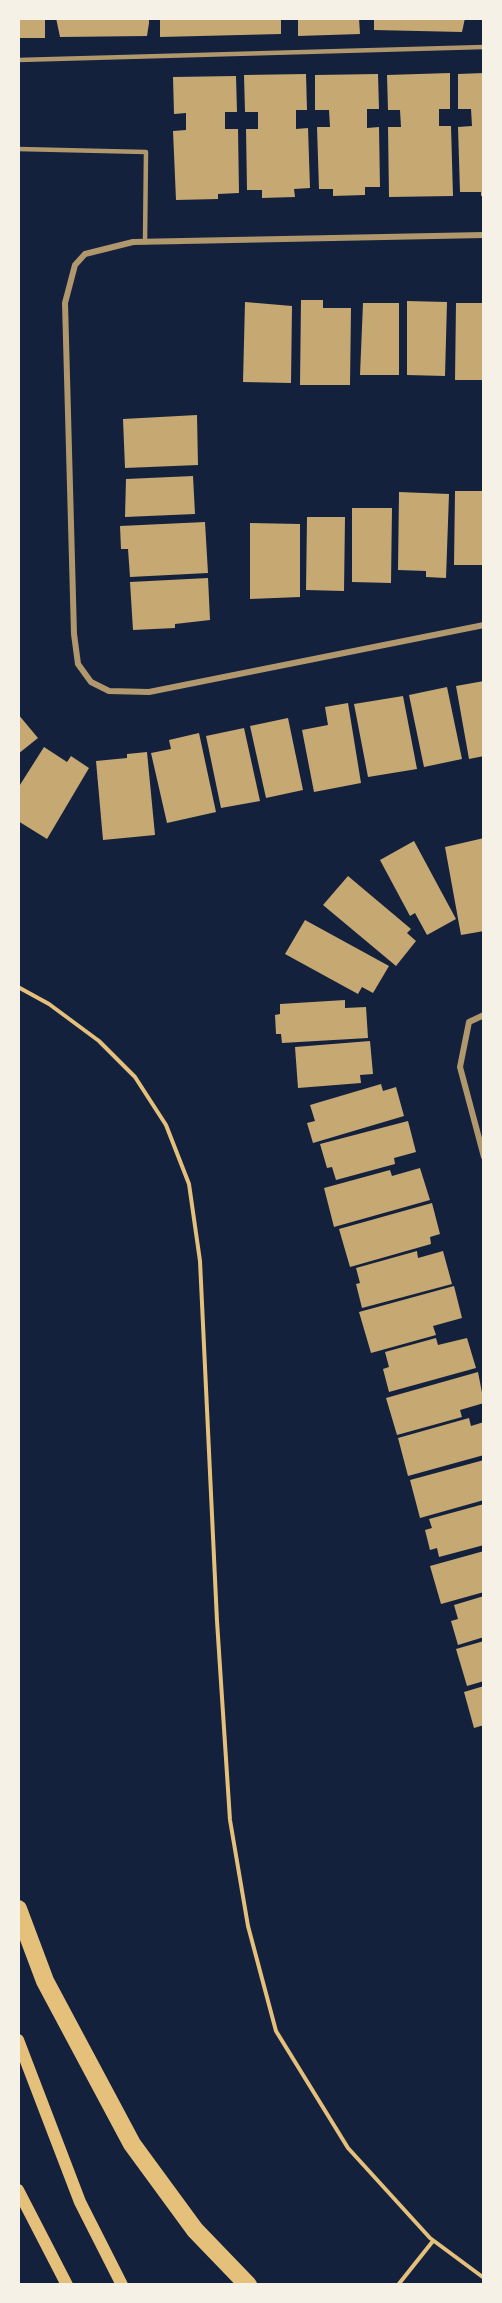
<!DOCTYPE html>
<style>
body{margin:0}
#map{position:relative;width:502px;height:2303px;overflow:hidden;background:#14213d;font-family:"Work Sans",sans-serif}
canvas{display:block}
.frame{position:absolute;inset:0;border:20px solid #f6f1e7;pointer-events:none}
</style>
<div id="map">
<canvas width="502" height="2303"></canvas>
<div class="frame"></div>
</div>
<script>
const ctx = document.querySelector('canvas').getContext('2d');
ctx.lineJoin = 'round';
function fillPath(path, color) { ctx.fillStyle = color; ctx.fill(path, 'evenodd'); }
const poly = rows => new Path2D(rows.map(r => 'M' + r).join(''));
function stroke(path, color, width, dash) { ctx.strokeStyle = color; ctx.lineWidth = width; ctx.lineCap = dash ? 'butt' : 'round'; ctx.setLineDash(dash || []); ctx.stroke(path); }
fillPath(poly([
 [18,18,45,18,45,38,18,38],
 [56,18,149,18,149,23,147,36,60,37],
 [160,18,281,18,281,34,160,37],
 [298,18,359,18,360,34,298,36],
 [374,18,465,18,462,32,374,30],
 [450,73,450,109,439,109,439,126,451,126,453,196,389,197,388,127,401,127,400,110,388,110,387,75],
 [484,73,484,196,481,196,481,192,460,192,458,127,472,126,471,109,458,109,458,74],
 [306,74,307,110,296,110,296,129,308,128,310,188,294,189,295,197,262,198,262,190,247,190,246,129,258,129,258,112,245,112,244,75],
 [378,74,379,109,367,109,367,128,379,127,380,187,365,187,365,195,333,196,333,189,319,189,317,127,330,127,329,110,315,110,315,75],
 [236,76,237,112,225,112,225,129,238,129,239,193,218,194,218,199,176,200,173,131,186,130,186,113,174,114,173,77],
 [301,300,323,300,323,308,351,308,350,385,300,385],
 [407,301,447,302,445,376,407,375],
 [245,302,292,306,291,383,243,382],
 [363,303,399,303,399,375,360,375],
 [456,303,484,303,484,380,455,380],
 [197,415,198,465,125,468,123,419],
 [193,476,195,514,125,517,126,479],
 [455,491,484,491,484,565,454,565],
 [399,492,449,494,446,578,426,577,426,571,398,570],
 [352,508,392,508,391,583,352,582],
 [307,517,345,517,344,591,306,590],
 [205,522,208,573,130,577,128,549,121,549,120,526],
 [250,523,300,524,300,597,250,599],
 [208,578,210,620,175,624,175,628,133,630,130,582],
 [484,681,484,756,469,759,456,686],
 [447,687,462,759,424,767,409,695],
 [403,696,417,769,368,777,354,704],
 [348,703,361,783,314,792,302,730,328,725,325,707],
 [18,714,38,738,18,754],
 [288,718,303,790,266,798,250,726],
 [244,728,260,801,221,808,206,736],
 [199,733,216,812,167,823,151,753,171,749,169,740],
 [44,747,67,762,71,756,89,768,47,839,18,821,18,788],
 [147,752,155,835,103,840,96,761,127,758,127,754],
 [484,838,484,931,461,935,445,847],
 [414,841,456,919,427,935,415,913,410,916,380,860],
 [348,876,411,929,407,933,416,941,396,966,323,905],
 [305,920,389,966,373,993,362,987,358,994,285,954],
 [345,1000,345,1008,366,1007,368,1038,282,1043,281,1034,276,1034,275,1015,280,1014,280,1004],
 [370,1041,373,1074,360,1075,361,1083,298,1088,295,1047],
 [381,1084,383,1091,396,1087,404,1116,313,1143,307,1123,315,1121,310,1105],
 [408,1121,416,1152,394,1158,395,1164,336,1180,332,1167,327,1168,320,1144],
 [420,1168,430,1200,334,1227,324,1188,390,1170,392,1176],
 [432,1203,440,1234,430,1237,431,1244,350,1267,339,1229],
 [417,1251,418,1258,443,1251,452,1284,362,1308,356,1284,360,1283,356,1268],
 [454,1286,462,1318,433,1326,436,1335,371,1353,359,1312],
 [436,1338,438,1345,467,1338,476,1368,389,1392,383,1369,389,1367,385,1352],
 [478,1372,484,1403,460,1410,462,1417,397,1435,386,1398],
 [469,1418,471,1426,484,1422,484,1455,408,1476,398,1438],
 [484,1460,484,1500,420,1518,410,1480],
 [484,1504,484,1545,439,1557,437,1548,430,1550,425,1530,432,1528,429,1519],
 [484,1551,484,1592,441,1604,430,1566],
 [484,1596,484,1637,458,1645,451,1621,458,1619,454,1605],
 [484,1641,484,1681,467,1686,456,1649],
 [484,1686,484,1725,474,1728,464,1692]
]), '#c6a872');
stroke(poly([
 [18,987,49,1004,99,1041,135,1077,166,1125,189,1184,200,1261,217,1621,230,1820,248,1926,276,2031,348,2148,430,2238,484,2278],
 [398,2285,433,2241]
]), '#e5c07b', 4);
stroke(poly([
 [18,60,484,47],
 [18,149,146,152,145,242]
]), '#b1986c', 4.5);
stroke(poly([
 [484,235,133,242,85,254,75,265,65,303,74,634,78,664,91,682,109,691,149,692,484,625],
 [484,1015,469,1022,460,1067,484,1157]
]), '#b1986c', 6);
stroke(poly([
 [18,2040,80,2202,122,2285],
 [18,2190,67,2285]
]), '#e5c07b', 12);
stroke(poly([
 [18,1909,45,1981,132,2144,195,2230,248,2285]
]), '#e5c07b', 18);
</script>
